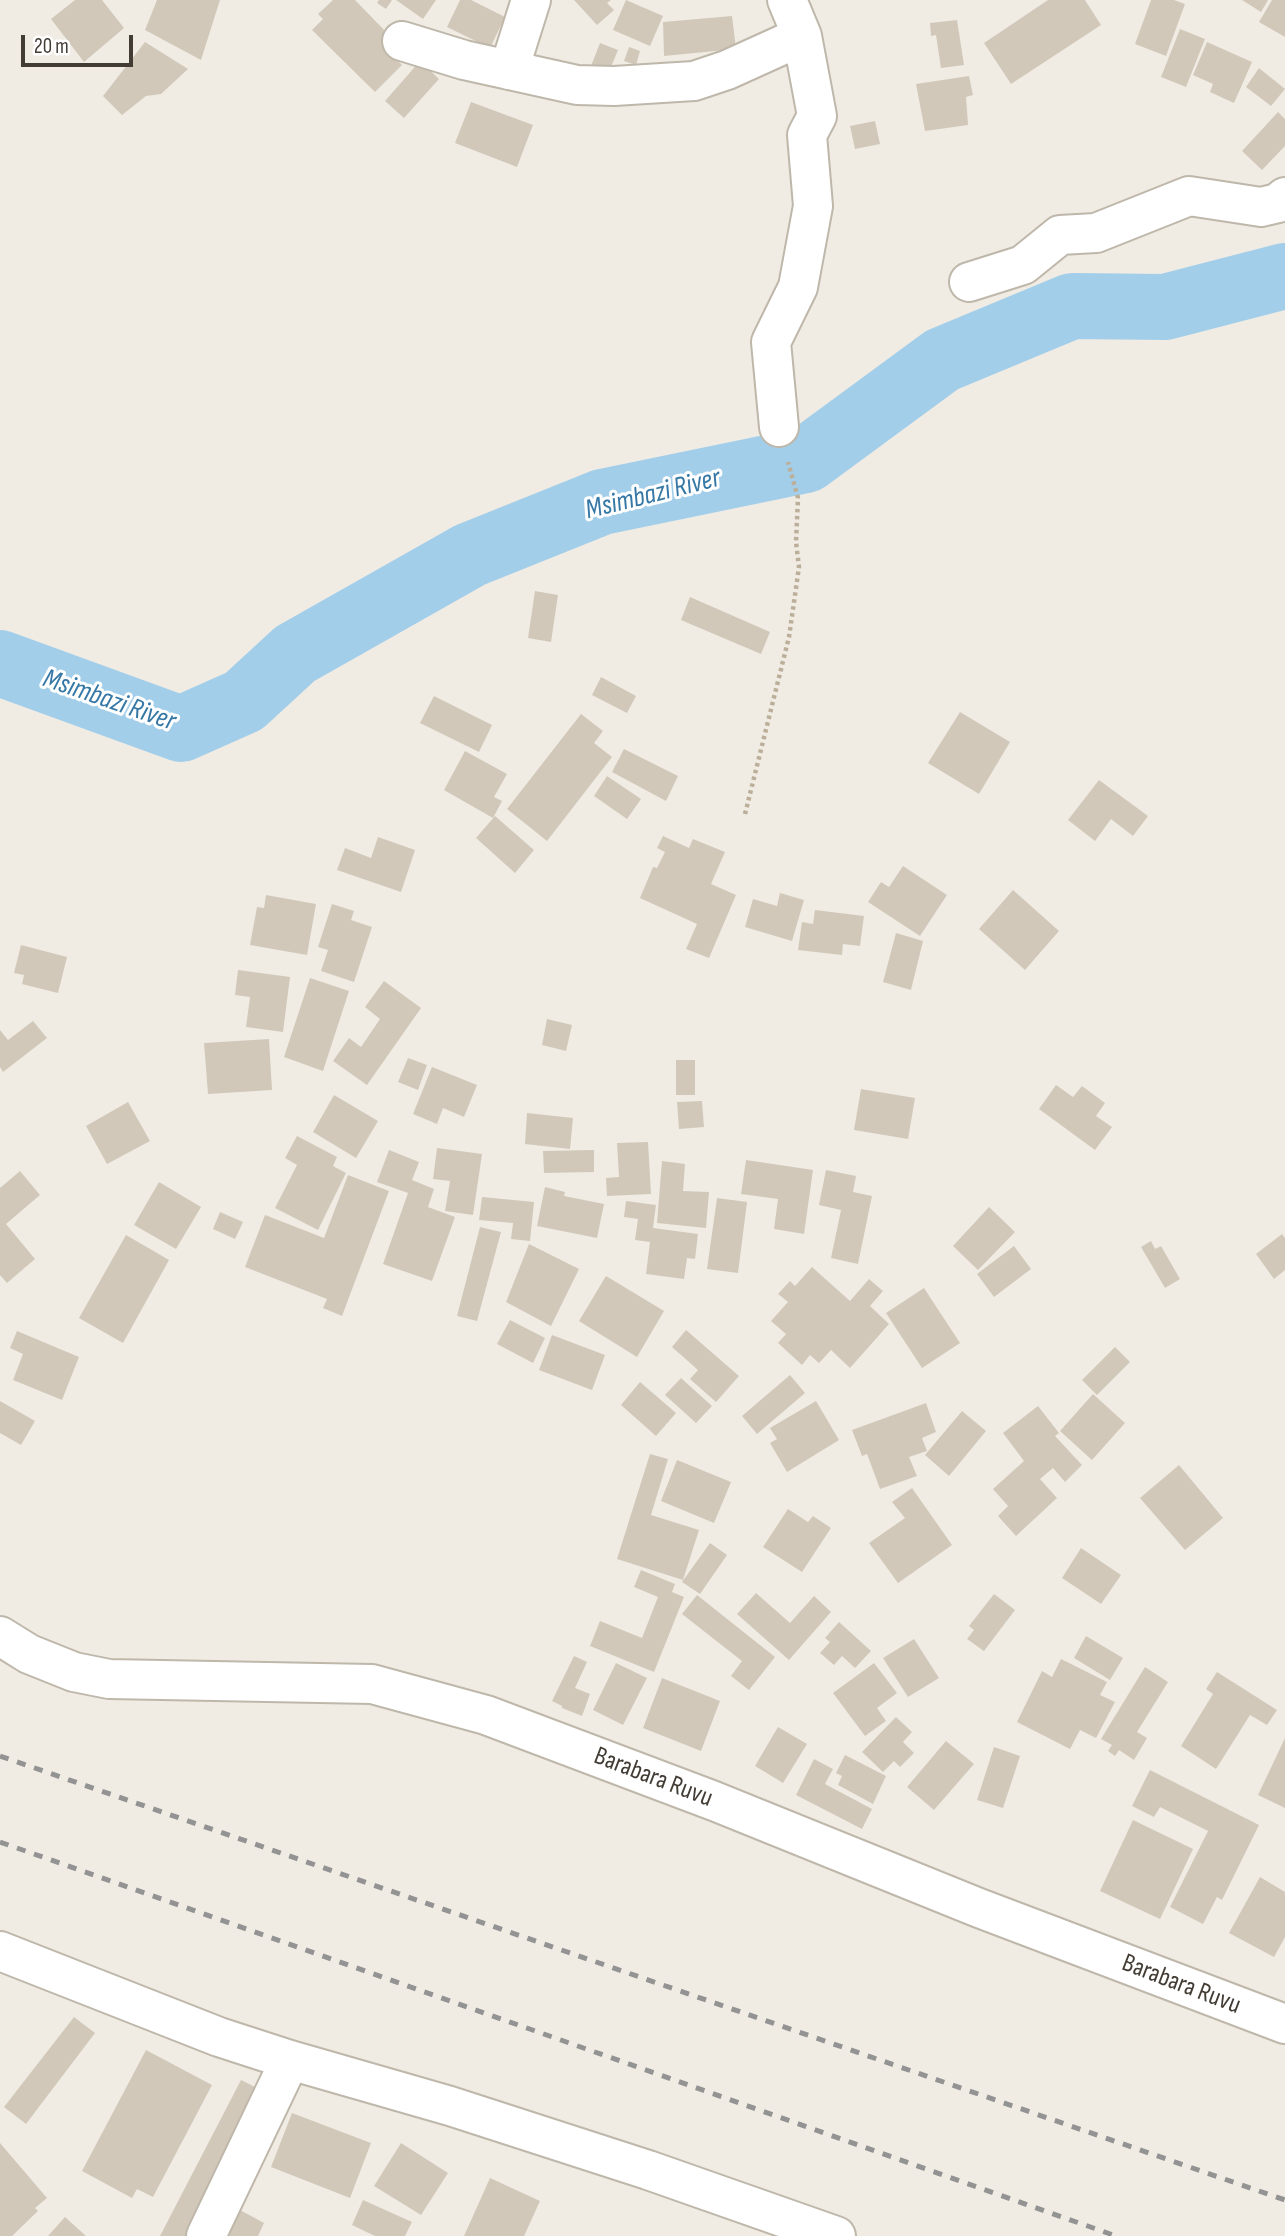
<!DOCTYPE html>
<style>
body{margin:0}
#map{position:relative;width:1285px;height:2236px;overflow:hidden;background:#f0ece4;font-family:"Sofia Sans Condensed",sans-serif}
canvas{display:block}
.scale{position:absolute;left:21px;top:35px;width:112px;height:32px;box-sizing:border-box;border:4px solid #423c34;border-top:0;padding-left:9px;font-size:21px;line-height:24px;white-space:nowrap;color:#423c34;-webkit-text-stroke:5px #fff;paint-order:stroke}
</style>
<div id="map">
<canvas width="1285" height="2236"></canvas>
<div class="scale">20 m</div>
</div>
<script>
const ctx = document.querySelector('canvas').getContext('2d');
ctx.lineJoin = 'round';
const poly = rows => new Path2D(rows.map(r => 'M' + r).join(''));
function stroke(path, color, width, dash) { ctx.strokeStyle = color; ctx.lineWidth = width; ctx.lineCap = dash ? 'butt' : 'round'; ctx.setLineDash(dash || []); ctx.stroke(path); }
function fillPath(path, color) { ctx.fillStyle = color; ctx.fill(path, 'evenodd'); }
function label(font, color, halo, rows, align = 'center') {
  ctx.font = font + ' "Sofia Sans Condensed",sans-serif'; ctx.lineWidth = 6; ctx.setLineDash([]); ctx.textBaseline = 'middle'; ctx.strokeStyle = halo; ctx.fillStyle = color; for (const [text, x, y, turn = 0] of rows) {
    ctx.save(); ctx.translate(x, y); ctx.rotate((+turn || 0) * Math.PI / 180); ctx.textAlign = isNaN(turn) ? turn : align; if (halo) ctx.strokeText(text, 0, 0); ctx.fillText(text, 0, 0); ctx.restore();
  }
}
stroke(poly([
 [0,663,181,729,244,701,295,654,470,555,602,502,806,460,942,360,1072,306,1165,307,1285,276]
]), '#a3ceea', 66);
fillPath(poly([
 [75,0,102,0,124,28,84,62,51,19],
 [157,0,220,0,201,60,145,30],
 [333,0,355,0,389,35,381,44,402,65,375,92,312,30,323,19,318,14],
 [379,0,392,0,386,9,377,3],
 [396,0,436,0,423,19],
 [460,0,471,0,505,17,490,48,447,27],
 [574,0,611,0,607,3,614,10,597,25],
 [626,0,663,16,650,46,613,30],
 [1048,0,1085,0,1101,25,1011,84,984,43],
 [1151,0,1174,0,1185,4,1166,56,1135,44],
 [1242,0,1268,0,1261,12],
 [1272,0,1285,0,1285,37,1259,22],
 [732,16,736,49,664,56,663,22],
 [957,20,964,65,941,68,936,35,931,36,930,23],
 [1180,29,1205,39,1186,87,1161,77],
 [145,42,188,69,161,94,146,96,122,115,103,96],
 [1207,42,1252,62,1234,103,1210,92,1213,84,1193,75],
 [600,43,618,50,609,72,591,66],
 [629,47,640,51,636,65,624,61],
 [420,61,439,79,404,118,385,101],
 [1259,68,1285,89,1271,106,1246,87],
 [969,76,973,95,966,97,968,125,925,131,916,84],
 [471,102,533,125,517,167,455,143],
 [1278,112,1285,119,1285,146,1262,170,1242,151],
 [875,121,880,144,855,149,850,126],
 [535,591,558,595,551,642,528,638],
 [690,597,770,632,761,654,681,620],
 [601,677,636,696,627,713,592,695],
 [434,696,492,725,479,752,420,723],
 [960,712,1010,742,979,794,928,763],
 [581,714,603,731,594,743,612,757,547,841,507,809],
 [624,749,678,776,666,801,612,772],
 [465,751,507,774,494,797,502,801,493,818,444,790],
 [607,776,641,799,627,819,594,796],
 [1099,780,1148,816,1133,836,1111,819,1095,841,1068,820],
 [495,816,534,850,515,873,476,838],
 [663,836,689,848,693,839,725,852,711,884,736,895,709,958,686,949,697,924,640,898,653,867,657,868,665,852,657,848],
 [378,837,415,850,401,892,337,870,345,848,371,858],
 [903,866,947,895,920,936,868,902,881,882,889,887],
 [1013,890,1059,931,1025,970,979,929],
 [780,893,804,900,792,941,745,927,753,899,777,906],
 [266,895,316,904,307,955,250,945,257,907,264,908],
 [332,904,354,911,351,920,372,927,354,982,321,971,328,950,318,947],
 [815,910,864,916,860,946,843,944,842,955,798,950,802,922,813,924],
 [896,933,923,941,911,990,883,982],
 [21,945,67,957,58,993,22,984,24,975,14,973],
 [238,970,290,977,283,1032,246,1027,250,997,235,995],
 [310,978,349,991,323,1071,284,1057],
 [384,981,421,1008,367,1085,333,1061,349,1038,361,1047,380,1019,365,1007],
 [547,1019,572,1025,566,1051,542,1045],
 [33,1021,47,1038,3,1072,0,1067,0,1030,8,1040],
 [269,1039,272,1090,208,1094,204,1043],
 [408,1058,427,1065,418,1090,398,1082],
 [676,1060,695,1060,695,1095,676,1095],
 [432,1067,477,1085,464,1117,443,1108,437,1124,413,1114],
 [1056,1085,1073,1097,1082,1086,1105,1103,1096,1116,1112,1127,1095,1150,1039,1109],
 [861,1089,915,1098,908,1139,854,1130],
 [334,1095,378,1121,356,1158,313,1132],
 [702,1101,704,1127,679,1129,677,1102],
 [128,1102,150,1141,107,1164,86,1126],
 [527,1113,573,1118,570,1149,525,1144],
 [297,1136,337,1157,333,1166,346,1173,318,1230,275,1208,297,1165,285,1158],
 [648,1142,651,1194,607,1196,606,1178,619,1177,617,1143],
 [437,1148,482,1154,473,1215,445,1211,450,1181,433,1179],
 [389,1150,419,1162,412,1180,434,1189,428,1207,455,1217,432,1281,383,1264,408,1193,377,1182],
 [594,1150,594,1172,544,1173,543,1151],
 [746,1160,813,1170,804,1234,774,1229,778,1199,741,1194],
 [662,1161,685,1164,683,1191,709,1192,706,1228,657,1223],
 [826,1170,856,1176,853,1192,872,1196,858,1264,831,1258,841,1210,819,1205],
 [20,1171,40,1195,6,1224,35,1259,7,1283,0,1275,0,1188],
 [348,1175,389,1191,342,1316,323,1308,327,1299,245,1267,265,1215,324,1238],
 [159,1182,201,1207,176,1249,134,1225],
 [545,1187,565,1192,564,1196,604,1204,597,1238,537,1226],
 [482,1197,534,1202,530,1241,511,1239,513,1223,479,1220],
 [717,1198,747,1202,738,1273,707,1269],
 [626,1201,656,1205,653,1228,698,1234,695,1259,687,1258,684,1279,646,1274,650,1242,635,1240,638,1219,624,1217],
 [989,1207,1015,1232,978,1270,953,1246],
 [220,1212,243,1222,235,1239,213,1229],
 [480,1227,501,1232,477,1321,457,1316],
 [1282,1234,1285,1238,1285,1270,1274,1279,1256,1254],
 [126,1235,169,1260,123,1343,79,1318],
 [1151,1241,1155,1249,1161,1246,1180,1279,1165,1288,1141,1247],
 [529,1244,579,1269,551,1326,506,1302],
 [1014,1246,1031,1269,994,1297,977,1274],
 [812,1267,850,1301,869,1279,883,1291,870,1306,889,1324,850,1368,831,1350,819,1363,810,1355,802,1365,778,1343,786,1334,771,1321,788,1302,778,1294,790,1281,795,1286],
 [606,1276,664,1311,637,1357,579,1321],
 [924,1288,960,1343,922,1368,886,1313],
 [510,1320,545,1338,533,1363,497,1344],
 [686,1330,739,1376,716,1402,690,1379,698,1370,672,1347],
 [17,1331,79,1357,62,1400,13,1380,23,1354,10,1348],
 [552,1335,605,1355,592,1390,539,1370],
 [1115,1347,1130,1362,1097,1395,1082,1380],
 [790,1375,805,1393,757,1434,742,1416],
 [681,1378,712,1406,696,1423,665,1395],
 [640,1382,676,1413,656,1436,621,1405],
 [1093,1394,1125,1423,1092,1460,1060,1431],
 [0,1401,35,1421,21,1445,0,1433],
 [816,1401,839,1440,787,1472,770,1443,777,1439,770,1428],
 [926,1403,936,1432,922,1438,927,1451,909,1457,917,1476,880,1489,867,1454,862,1456,852,1430],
 [1038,1406,1059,1433,1055,1436,1082,1465,1065,1482,1053,1468,1040,1479,1057,1498,1016,1536,998,1516,1008,1506,993,1489,1024,1461,1003,1433],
 [962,1411,986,1431,949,1476,925,1455],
 [650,1454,668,1459,651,1515,699,1530,683,1580,617,1559],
 [677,1460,731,1482,714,1523,661,1501],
 [1179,1465,1223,1518,1185,1550,1140,1498],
 [912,1488,952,1545,898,1583,869,1543,905,1518,892,1502],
 [788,1509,808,1522,813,1516,831,1528,802,1572,763,1547],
 [710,1543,727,1555,700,1594,682,1582],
 [1081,1548,1121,1575,1101,1604,1062,1578],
 [641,1570,675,1584,672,1592,684,1597,654,1672,590,1646,600,1621,642,1638,658,1597,634,1587],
 [756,1593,790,1623,814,1596,831,1612,789,1660,737,1614],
 [994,1594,1015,1610,984,1651,967,1639,974,1630,969,1626],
 [697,1595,775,1657,749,1690,731,1676,742,1661,682,1614],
 [839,1622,871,1651,855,1668,842,1656,834,1665,820,1653,830,1642,825,1638],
 [1086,1636,1123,1658,1110,1680,1074,1658],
 [914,1639,939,1678,908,1697,883,1658],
 [574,1656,587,1662,575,1688,590,1694,582,1716,562,1708,562,1706,552,1701],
 [1061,1659,1107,1682,1100,1695,1115,1702,1096,1738,1080,1730,1070,1749,1017,1722,1042,1671,1052,1677],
 [616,1663,647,1678,623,1725,593,1710],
 [874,1663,897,1693,877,1708,886,1721,865,1736,833,1693],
 [1145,1667,1168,1682,1137,1732,1147,1738,1134,1760,1119,1750,1115,1756,1108,1751,1112,1745,1101,1739],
 [1217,1672,1277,1710,1267,1725,1250,1715,1216,1769,1181,1746,1213,1694,1206,1689],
 [662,1678,720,1701,701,1751,643,1728],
 [896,1717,912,1732,903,1742,914,1753,900,1767,894,1761,883,1772,862,1752],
 [778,1727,807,1744,783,1783,755,1766],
 [1285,1738,1285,1808,1258,1795],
 [946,1741,974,1764,934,1810,907,1787],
 [994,1747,1020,1756,1003,1808,977,1800],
 [845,1755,886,1776,873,1804,838,1785,842,1776,836,1773],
 [814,1759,833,1769,825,1784,872,1809,862,1829,796,1795],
 [1150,1770,1259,1825,1222,1900,1217,1897,1203,1924,1170,1907,1208,1831,1160,1807,1154,1817,1132,1806],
 [1133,1820,1193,1849,1160,1919,1100,1891],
 [1260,1877,1285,1892,1285,1937,1274,1957,1229,1933],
 [74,2017,95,2033,26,2124,4,2107],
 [146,2050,212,2085,153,2197,137,2189,132,2198,82,2171],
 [241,2080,267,2093,194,2236,160,2236],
 [292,2113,371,2143,350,2198,271,2167],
 [0,2143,47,2198,35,2208,38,2211,12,2236,0,2236],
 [401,2143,448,2173,421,2215,374,2186],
 [490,2178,540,2201,524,2236,464,2236],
 [363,2200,412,2222,405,2236,375,2236,352,2225],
 [240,2210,264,2223,258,2236,226,2236],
 [65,2217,86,2236,48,2236]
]), '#d1c8ba');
const minor = poly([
 [402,41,464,60,577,85,614,86,694,81,727,70,802,36],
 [509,70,531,0],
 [969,282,1023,265,1060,235,1096,233,1189,196,1261,207,1278,203,1285,197],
 [779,427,771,342,798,287,813,206,807,135,817,116,802,36,787,0],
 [0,1636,29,1654,74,1672,109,1679,372,1684,486,1715,714,1801,979,1908,1285,2024],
 [0,1951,219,2037,290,2060,450,2106,648,2170,836,2236],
 [206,2236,290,2060]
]);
stroke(minor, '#beb7aa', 42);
stroke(poly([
 [745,814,789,637,799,567,796,542,798,498,788,462]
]), '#bcaf9a', 4.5, [3.5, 3.5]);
stroke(minor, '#fff', 38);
stroke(poly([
 [0,1756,1285,2200],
 [0,1842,1116,2236]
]), '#939393', 5, [9, 9]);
label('26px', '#423c34', '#fff', [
 ["Barabara Ruvu",653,1778,21],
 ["Barabara Ruvu",1181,1985,21]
]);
label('italic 28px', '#3678a5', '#fff', [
 ["Msimbazi River",653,495,-14],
 ["Msimbazi River",109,701,19]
]);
</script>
